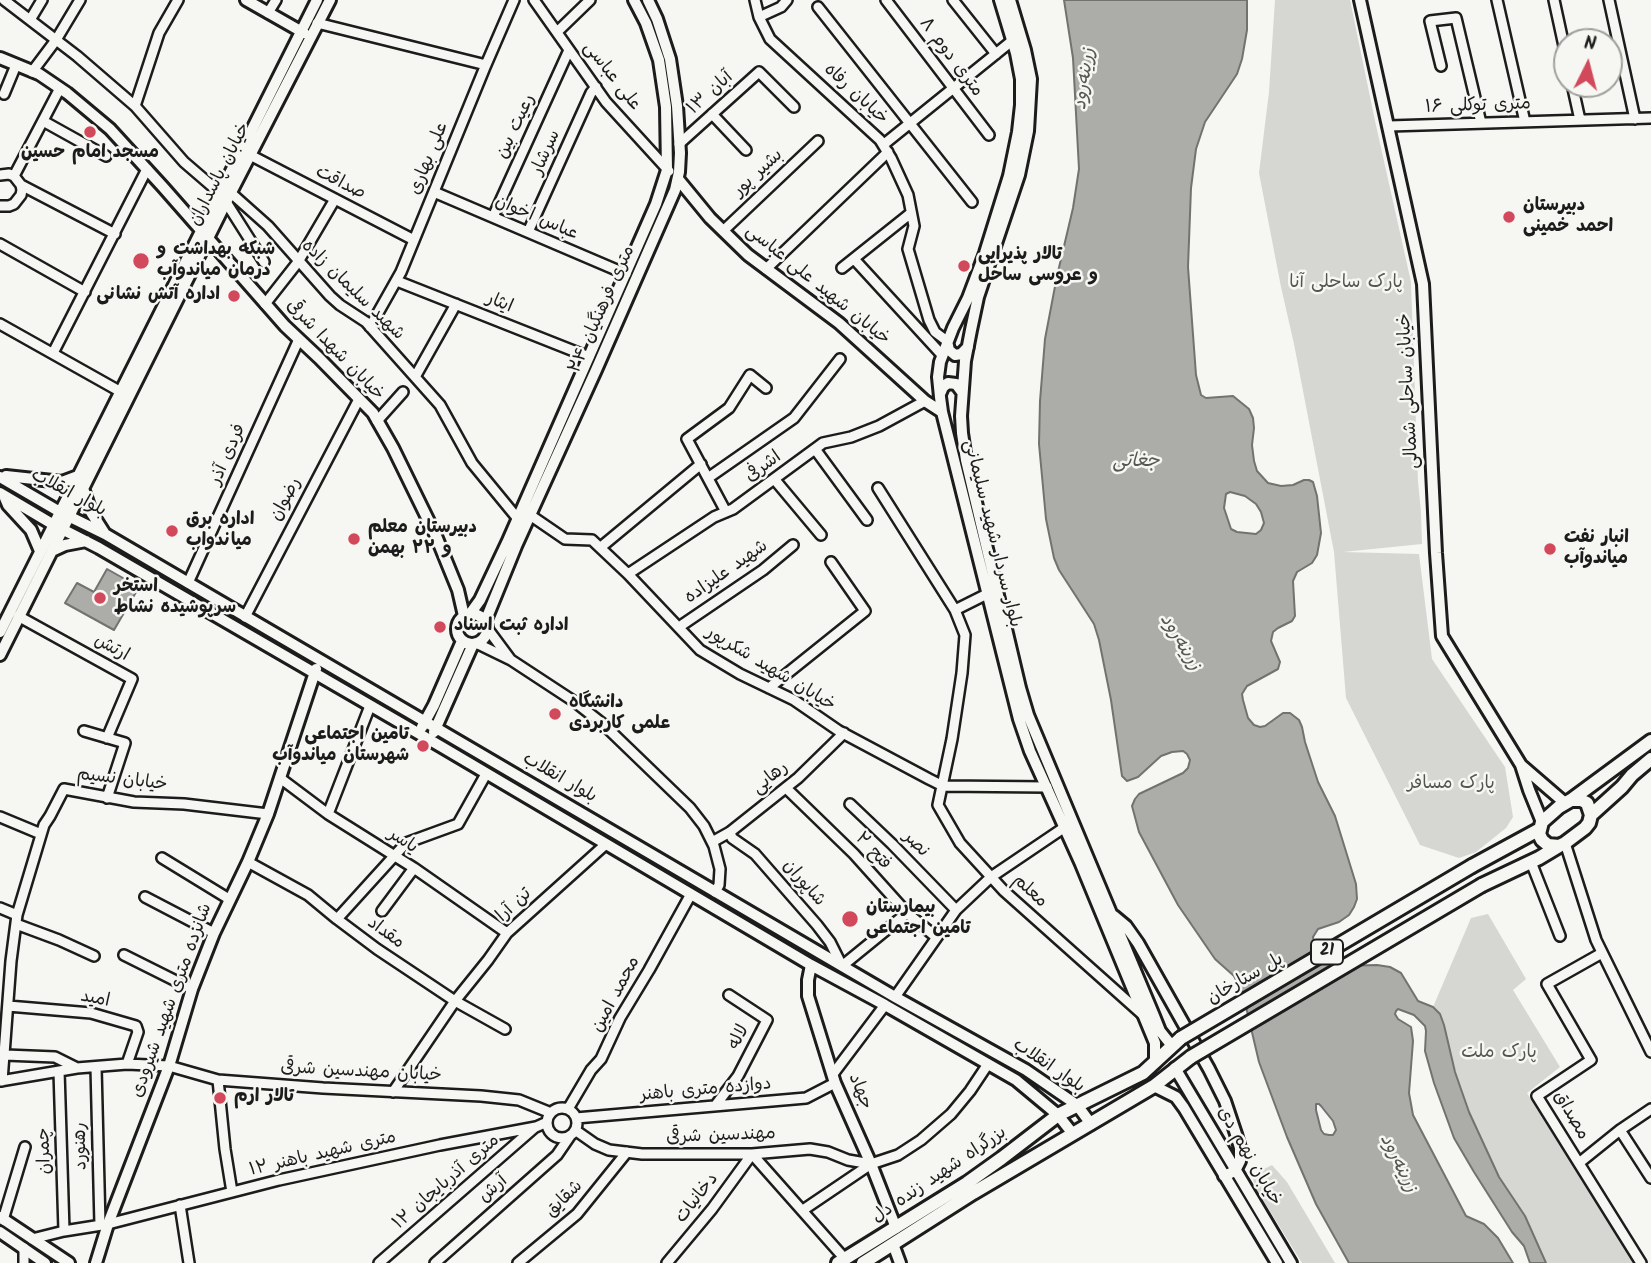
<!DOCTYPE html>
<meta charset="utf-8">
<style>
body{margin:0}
#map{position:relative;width:1651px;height:1263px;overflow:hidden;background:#f6f6f2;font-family:Kalam,sans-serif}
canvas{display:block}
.north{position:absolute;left:1553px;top:28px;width:70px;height:70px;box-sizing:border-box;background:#f6f6f2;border:2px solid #9f9f9c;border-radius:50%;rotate:6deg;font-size:19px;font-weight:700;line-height:28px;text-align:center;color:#1c1c1c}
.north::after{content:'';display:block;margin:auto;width:24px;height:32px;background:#d1495b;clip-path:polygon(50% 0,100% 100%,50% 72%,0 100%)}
</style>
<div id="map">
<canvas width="1651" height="1263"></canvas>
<div class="north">N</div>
</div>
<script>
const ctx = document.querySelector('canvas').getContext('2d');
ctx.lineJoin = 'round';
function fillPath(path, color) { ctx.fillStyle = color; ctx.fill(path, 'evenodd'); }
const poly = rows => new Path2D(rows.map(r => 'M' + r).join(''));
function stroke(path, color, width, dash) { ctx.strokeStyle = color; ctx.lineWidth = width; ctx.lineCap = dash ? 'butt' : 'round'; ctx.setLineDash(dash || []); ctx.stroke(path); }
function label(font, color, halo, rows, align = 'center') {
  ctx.font = font + ' Kalam,"Playpen Sans Arabic",sans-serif'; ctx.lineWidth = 5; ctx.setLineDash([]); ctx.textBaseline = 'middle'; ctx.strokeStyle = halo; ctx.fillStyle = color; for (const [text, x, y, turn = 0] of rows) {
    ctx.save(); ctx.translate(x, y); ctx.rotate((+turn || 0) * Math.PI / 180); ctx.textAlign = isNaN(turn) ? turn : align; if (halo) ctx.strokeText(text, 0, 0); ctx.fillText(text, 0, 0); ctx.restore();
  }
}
fillPath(poly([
 [1275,0,1350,0,1375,121,1411,282,1418,482,1421,512,1422,544,1343,552,1419,554,1432,659,1505,767,1513,817,1506,828,1476,852,1459,858,1420,845,1346,698,1334,552,1294,344,1281,287,1259,173,1269,92],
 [1488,914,1526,979,1513,990,1560,1067,1527,1093,1622,1243,1633,1263,1546,1263,1525,1216,1499,1177,1469,1112,1455,1072,1440,1014,1433,1007,1471,918],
 [1272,1165,1287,1182,1335,1263,1302,1263,1255,1187,1252,1175]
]), '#d6d6d2');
const water = poly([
 [1064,0,1247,0,1247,30,1242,59,1237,74,1205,122,1196,149,1191,188,1188,267,1196,375,1201,395,1206,398,1233,396,1249,409,1253,418,1254,428,1252,445,1254,461,1257,471,1268,483,1281,486,1293,485,1304,480,1309,480,1313,482,1317,496,1321,533,1317,555,1312,563,1297,572,1293,581,1295,616,1292,621,1278,628,1273,632,1271,641,1280,662,1278,669,1247,686,1242,694,1243,700,1248,718,1254,725,1260,727,1265,726,1283,713,1290,713,1299,720,1302,727,1305,742,1318,782,1335,816,1356,884,1357,899,1354,907,1349,915,1339,922,1318,929,1313,937,1314,943,1322,959,1330,964,1341,966,1377,965,1390,967,1401,973,1418,1001,1433,1007,1440,1014,1444,1025,1455,1072,1469,1112,1499,1177,1525,1216,1546,1263,1530,1263,1524,1246,1512,1232,1474,1172,1454,1138,1434,1083,1425,1051,1426,1031,1425,1026,1414,1015,1398,1009,1396,1011,1395,1014,1398,1019,1411,1027,1413,1041,1409,1093,1413,1115,1466,1216,1484,1224,1498,1238,1513,1263,1349,1263,1316,1204,1287,1137,1259,1062,1243,994,1234,976,1215,959,1178,905,1139,832,1132,806,1135,799,1139,794,1183,773,1188,768,1190,760,1187,754,1183,751,1172,752,1161,756,1138,777,1127,781,1122,776,1111,700,1099,640,1094,624,1059,570,1054,558,1046,519,1039,444,1040,401,1045,339,1057,276,1073,208,1079,169,1073,58,1064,0],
 [1230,492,1245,496,1256,504,1261,512,1264,523,1261,530,1256,534,1237,532,1231,529,1224,508,1226,494,1230,492],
 [1316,1104,1319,1104,1321,1106,1333,1121,1336,1130,1333,1135,1329,1135,1324,1134,1321,1130,1316,1110,1316,1104],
 [107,569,139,587,114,630,65,603,77,583,94,592,107,569]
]);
fillPath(water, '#acaca9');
stroke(water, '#727271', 2);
const minor = poly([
 [4,0,77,56,135,106,184,162,220,193],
 [534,0,606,102,669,171],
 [755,0,759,17,770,39,880,140,891,158,908,195,914,226,908,249,929,320,935,332,947,341],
 [886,0,989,135],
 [953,0,996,54],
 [1497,0,1525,122],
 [1554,0,1567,60],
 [1609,0,1635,119],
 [818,7,972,202],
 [268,13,276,0],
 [759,17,781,7,787,0],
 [30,20,42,0],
 [317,23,486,65],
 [557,32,590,0],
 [1441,66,1430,21,1456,18,1481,123],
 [32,72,56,40,80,0],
 [1572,84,1580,120],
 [4,94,16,65],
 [135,106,159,33,178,0],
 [712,114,746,150],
 [43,121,106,156],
 [1389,126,1651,118],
 [679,144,759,72,794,107],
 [883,145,1013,40],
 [250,155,414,240],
 [0,175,9,174,14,176,21,185,22,190,21,195,14,204,9,206,0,206],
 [14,176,60,88],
 [21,185,115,234],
 [434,192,626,274],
 [231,193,268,226,330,296,340,305,366,322,440,405,472,463,518,519],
 [226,202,264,262],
 [493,217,569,50],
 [723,231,818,141],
 [528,232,591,93,596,87],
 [0,244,85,292],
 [854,259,942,355],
 [842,268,911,213],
 [766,269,888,152],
 [397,281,589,357],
 [265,304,298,262,335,199],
 [0,324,121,392],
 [370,327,401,272,485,67,514,0],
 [53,353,147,169],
 [415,377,456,304],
 [377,421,403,392],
 [815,449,867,520],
 [708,478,794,418,840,359],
 [775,480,821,535],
 [878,488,955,610,965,635,962,673,952,739,938,805,960,843,1004,891,1143,1015],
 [726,512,687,439,729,408,750,375,766,388],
 [530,515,565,539,592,540,628,574,700,650,740,674,794,700,839,731,929,779,943,786,1047,787],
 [601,547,701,464],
 [628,574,714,517,733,509,823,443,851,437,879,426,925,401],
 [188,583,299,339],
 [955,610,987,594],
 [18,616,132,679,107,738],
 [245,617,359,399],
 [679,627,763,570,793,545],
 [487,628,510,659],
 [476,643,511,660,575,702,603,724,690,808,704,826,714,846,720,869,719,885,715,892],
 [769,688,865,611,831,562],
 [84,731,125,743,107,798],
 [280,778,328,814,414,868,507,933],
 [786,788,854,854,907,913,936,937],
 [850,804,892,844,956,910],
 [328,814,370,706],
 [0,817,41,834],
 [730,832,732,838,755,854,817,925,830,942,842,966,907,913],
 [712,842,730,832,798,778,844,733],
 [1565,843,1596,940,1651,1052],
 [162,858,229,899],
 [248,862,308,895,337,919,377,949,455,1001,505,1029],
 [1531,862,1560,936],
 [145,897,214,933],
 [0,908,17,915],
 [382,911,414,868],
 [337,919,406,843,458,824,486,774],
 [16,924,59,940,94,956],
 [1602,953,1547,984,1591,1060,1537,1096,1641,1263],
 [124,955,192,989],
 [895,997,956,910,991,877,1065,827],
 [8,1006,91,1013,136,1026,138,1032,127,1064],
 [5,1055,55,1057,75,1067],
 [96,1067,100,1225],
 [59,1071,64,1231],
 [833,1074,885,1005],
 [218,1080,225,1149,232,1192],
 [0,1081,77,1068,127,1064,169,1066,218,1080,323,1088,481,1096,519,1100,551,1113],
 [2,1081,11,961,17,915,44,825,50,816,64,789,134,802,184,804,268,814],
 [393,1092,455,1001,488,960,507,933,606,844],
 [715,1106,738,1076,767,1020,729,995],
 '547 1123a15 15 0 1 1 30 0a15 15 0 1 1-30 0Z',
 [568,1109,591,1070,601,1059,620,1018,649,970,691,894],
 [576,1118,806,1098,835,1083],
 [575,1130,595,1144,609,1150,642,1154,752,1154,810,1149,828,1152,848,1160,871,1164],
 [1620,1130,1651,1178],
 [1579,1163,1620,1130,1651,1109],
 [180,1205,189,1263],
 [803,1210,871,1164,898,1155,921,1140,951,1114,970,1091,988,1064],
 [3,1220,25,1147],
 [32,1239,64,1231,108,1224,279,1180,440,1145,536,1127,547,1122],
 [24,1248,24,1263],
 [379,1263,534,1128],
 [435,1263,557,1155,570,1136],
 [518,1263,577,1214,627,1152],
 [667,1263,712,1209,752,1154,845,1259]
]);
const major = poly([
 [246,0,304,33],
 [1000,0,1016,53,1021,79,1021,105,1018,132,1009,176,985,253,968,298,953,328,940,362,938,377,940,397,942,412,1019,719,1030,751,1081,864,1155,1043,1155,1063],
 [1010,0,1025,50,1031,79,1028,131,1019,175,978,297,971,330,965,361,961,416,962,433,966,460,1020,688,1028,715,1154,1016,1160,1031,1172,1046],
 [1360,0,1423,284,1436,553,1442,636,1521,765,1529,790,1542,822],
 [0,58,39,74,67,93,110,129,163,187,285,326,319,358,373,413,393,448,436,536,458,590,464,616],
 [678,179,710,218,748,255,839,323,925,401,942,412],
 [947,341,949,350,955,355,961,354,968,347],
 [940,394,943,387,948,383,956,384,962,392],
 [6,476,62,482,78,476],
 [0,477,60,512,105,534,895,997,1026,1070,1077,1105,1091,1124],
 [83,488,91,512,105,534],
 [0,493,54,525,99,548,442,747,811,965,885,1005,1016,1080,1058,1115,1073,1134],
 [5,498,8,505,31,530,40,551],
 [52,551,65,545,86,541],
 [470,614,480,600,507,543,656,204,667,170,666,107,659,60,646,23,634,0],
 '457 629a15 15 0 1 1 30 0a15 15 0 1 1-30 0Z',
 [485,622,516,546,596,370,675,190,679,172,680,153,677,106,670,59,657,19,648,0],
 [0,632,317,0],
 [0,655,226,202,330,0],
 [422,727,434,705,462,641],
 [434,732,473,644],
 [1521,765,1565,803],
 [1114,916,1126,926,1138,943,1209,1069,1225,1101,1236,1134,1240,1148,1240,1161,1235,1171,1224,1176],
 [811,965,808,980,808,996,835,1083,871,1164,896,1228],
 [1175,1068,1291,1263],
 [1154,1086,1176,1097,1184,1108,1277,1263],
 [0,1217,69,1263],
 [0,1232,45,1263],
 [893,1244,900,1263],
 [96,1263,108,1224,169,1066,192,989,214,933,248,862,268,814,316,669]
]);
const highway = poly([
 [1571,800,1581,800,1587,803,1591,815,1589,823,1585,828,1565,843,1559,846,1548,845,1542,840,1539,834,1542,822,1559,807,1571,800],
 [1571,800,1651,741],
 [1591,815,1622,787,1632,775,1651,759],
 [1472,866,1540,829],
 [1482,885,1539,858,1559,846],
 [838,1263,967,1183,1002,1158,1058,1115,1143,1073,1181,1038],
 [863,1263,973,1193,1154,1086,1191,1057]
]);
stroke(minor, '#1c1c1c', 14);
stroke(major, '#1c1c1c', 16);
stroke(highway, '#1c1c1c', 18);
stroke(minor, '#f6f6f2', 9);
stroke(major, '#f6f6f2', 10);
stroke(highway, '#f6f6f2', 12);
const highwayBridge = poly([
 [1181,1038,1472,866],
 [1191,1057,1482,885]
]);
stroke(highwayBridge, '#1c1c1c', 18, []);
stroke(highwayBridge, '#f6f6f2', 12);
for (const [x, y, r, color] of [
 [90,132,7,"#d1495b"],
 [1509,217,7,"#d1495b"],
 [141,261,9,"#d1495b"],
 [964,266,7,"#d1495b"],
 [234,296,7,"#d1495b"],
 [172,531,7,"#d1495b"],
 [354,539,7,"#d1495b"],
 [1550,549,7,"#d1495b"],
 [100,598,7,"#d1495b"],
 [440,627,7,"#d1495b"],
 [555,714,7,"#d1495b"],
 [423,746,7,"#d1495b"],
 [850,919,9,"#d1495b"],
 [220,1098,7,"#d1495b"]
]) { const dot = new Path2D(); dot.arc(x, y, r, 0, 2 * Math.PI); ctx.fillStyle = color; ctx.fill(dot); stroke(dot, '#f6f6f2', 2.5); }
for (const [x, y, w] of [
 [1327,952,32]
]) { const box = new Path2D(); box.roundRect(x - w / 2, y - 12.5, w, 25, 5); ctx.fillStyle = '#f6f6f2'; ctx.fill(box); stroke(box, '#1c1c1c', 2); }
label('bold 16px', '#1c1c1c', null, [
 ["21",1327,952]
]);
label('18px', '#1c1c1c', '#f6f6f2', [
 ["۸ متری دوم",950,58,53],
 ["علی عباسی",611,77,52],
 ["۱۳ آبان",711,94,-42],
 ["خیابان رفاه",855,95,43],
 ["۱۶ متری توکلی",1478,107,-2],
 ["رعیت بین",517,127,-65],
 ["سرشار",547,153,-66],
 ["علی بهاری",430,159,-68],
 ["بشیر پور",759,174,-43],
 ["خیابان پاسداران",221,175,-63],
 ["صداقت",340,184,27],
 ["عباس اخوان",536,219,23],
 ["خیابان شهید علی عباسی",817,286,39],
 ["شهید سلیمان زاده",352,291,44],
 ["ایثار",499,304,22],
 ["۲۴ متری فرهنگیان",603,310,-66],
 ["خیابان شهدا شرقی",334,351,46],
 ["خیابان ساحلی شمالی",1410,391,-93],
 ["فردی آذر",229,455,-66],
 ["اشرفی",764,468,-36],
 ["بلوار انقلاب",68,494,28],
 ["رضوان",287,500,-62],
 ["بلوار سردار شهید سلیمانی",991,534,76],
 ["شهید علیزاده",727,573,-35],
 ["ارتش",111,649,29],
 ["خیابان شهید شکرپور",770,670,31],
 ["بلوار انقلاب",559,779,30],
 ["رهایی",771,779,-39],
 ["خیابان نسیم",122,781,7],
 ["یاسر",402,842,33],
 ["نصر",915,845,45],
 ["فتح ۲",872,852,47],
 ["شاپوران",803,884,49],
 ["معلم",1029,892,43],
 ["تن آرا",515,906,-43],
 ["مقداد",385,934,36],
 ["پل ستارخان",1246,980,-30],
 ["محمد امین",617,995,-62],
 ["امید",95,1000,11],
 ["شانزده متری شهید شیرودی",173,1001,-70],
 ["لاله",740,1038,-63],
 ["بلوار انقلاب",1048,1067,34],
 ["خیابان مهندسین شرقی",361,1073,3],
 ["دوازده متری باهنر",706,1091,-5],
 ["جهاد",859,1092,68],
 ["مصداق",1570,1116,60],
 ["مهندسین شرقی",721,1137,-2],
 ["رهنورد",82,1146,-91],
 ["چمران",46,1151,-92],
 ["۱۲ متری شهید باهنر",323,1155,-13],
 ["خیابان نهم دی",1248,1157,60],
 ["بزرگراه شهید زنده دل",940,1176,-34],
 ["۱۲ متری آذربایجان",447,1183,-41],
 ["آرش",494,1190,-41],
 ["دخانیات",698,1199,-52],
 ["شقایق",565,1200,-45]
]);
label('bold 18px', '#1c1c1c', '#f6f6f2', [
 ["مسجد امام حسین",90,154,"center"],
 ["دبیرستان",1523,207],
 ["احمد خمینی",1523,228],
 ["شبکه بهداشت و",157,251],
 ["درمان میاندوآب",157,272],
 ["تالار پذیرایی",978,256],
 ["و عروسی ساحل",978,277],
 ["اداره آتش نشانی",220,296,"right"],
 ["اداره برق",186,521],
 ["میاندواب",186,542],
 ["دبیرستان معلم",368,529],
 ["و ۲۲ بهمن",368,550],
 ["انبار نفت",1564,539],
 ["میاندوآب",1564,560],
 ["استخر",114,588],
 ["سرپوشیده نشاط",114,609],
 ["اداره ثبت اسناد",454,627],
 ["دانشگاه",569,704],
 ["علمی کاربردی",569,725],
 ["تامین اجتماعی",409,736,"right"],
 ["شهرستان میاندوآب",409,757,"right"],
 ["بیمارستان",866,909],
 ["تامین اجتماعی",866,930],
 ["تالار ارم",234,1098]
], 'left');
label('18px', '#545453', '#f6f6f2', [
 ["پارک ساحلی آنا",1346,284],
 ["پارک مسافر",1451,785],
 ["پارک ملت",1499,1054]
]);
label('italic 19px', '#565654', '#f6f6f2', [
 ["زرینه‌رود",1086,79,-82],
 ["جغاتی",1136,463],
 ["زرینه‌رود",1179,643,59],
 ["زرینه‌رود",1397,1164,64]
]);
</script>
